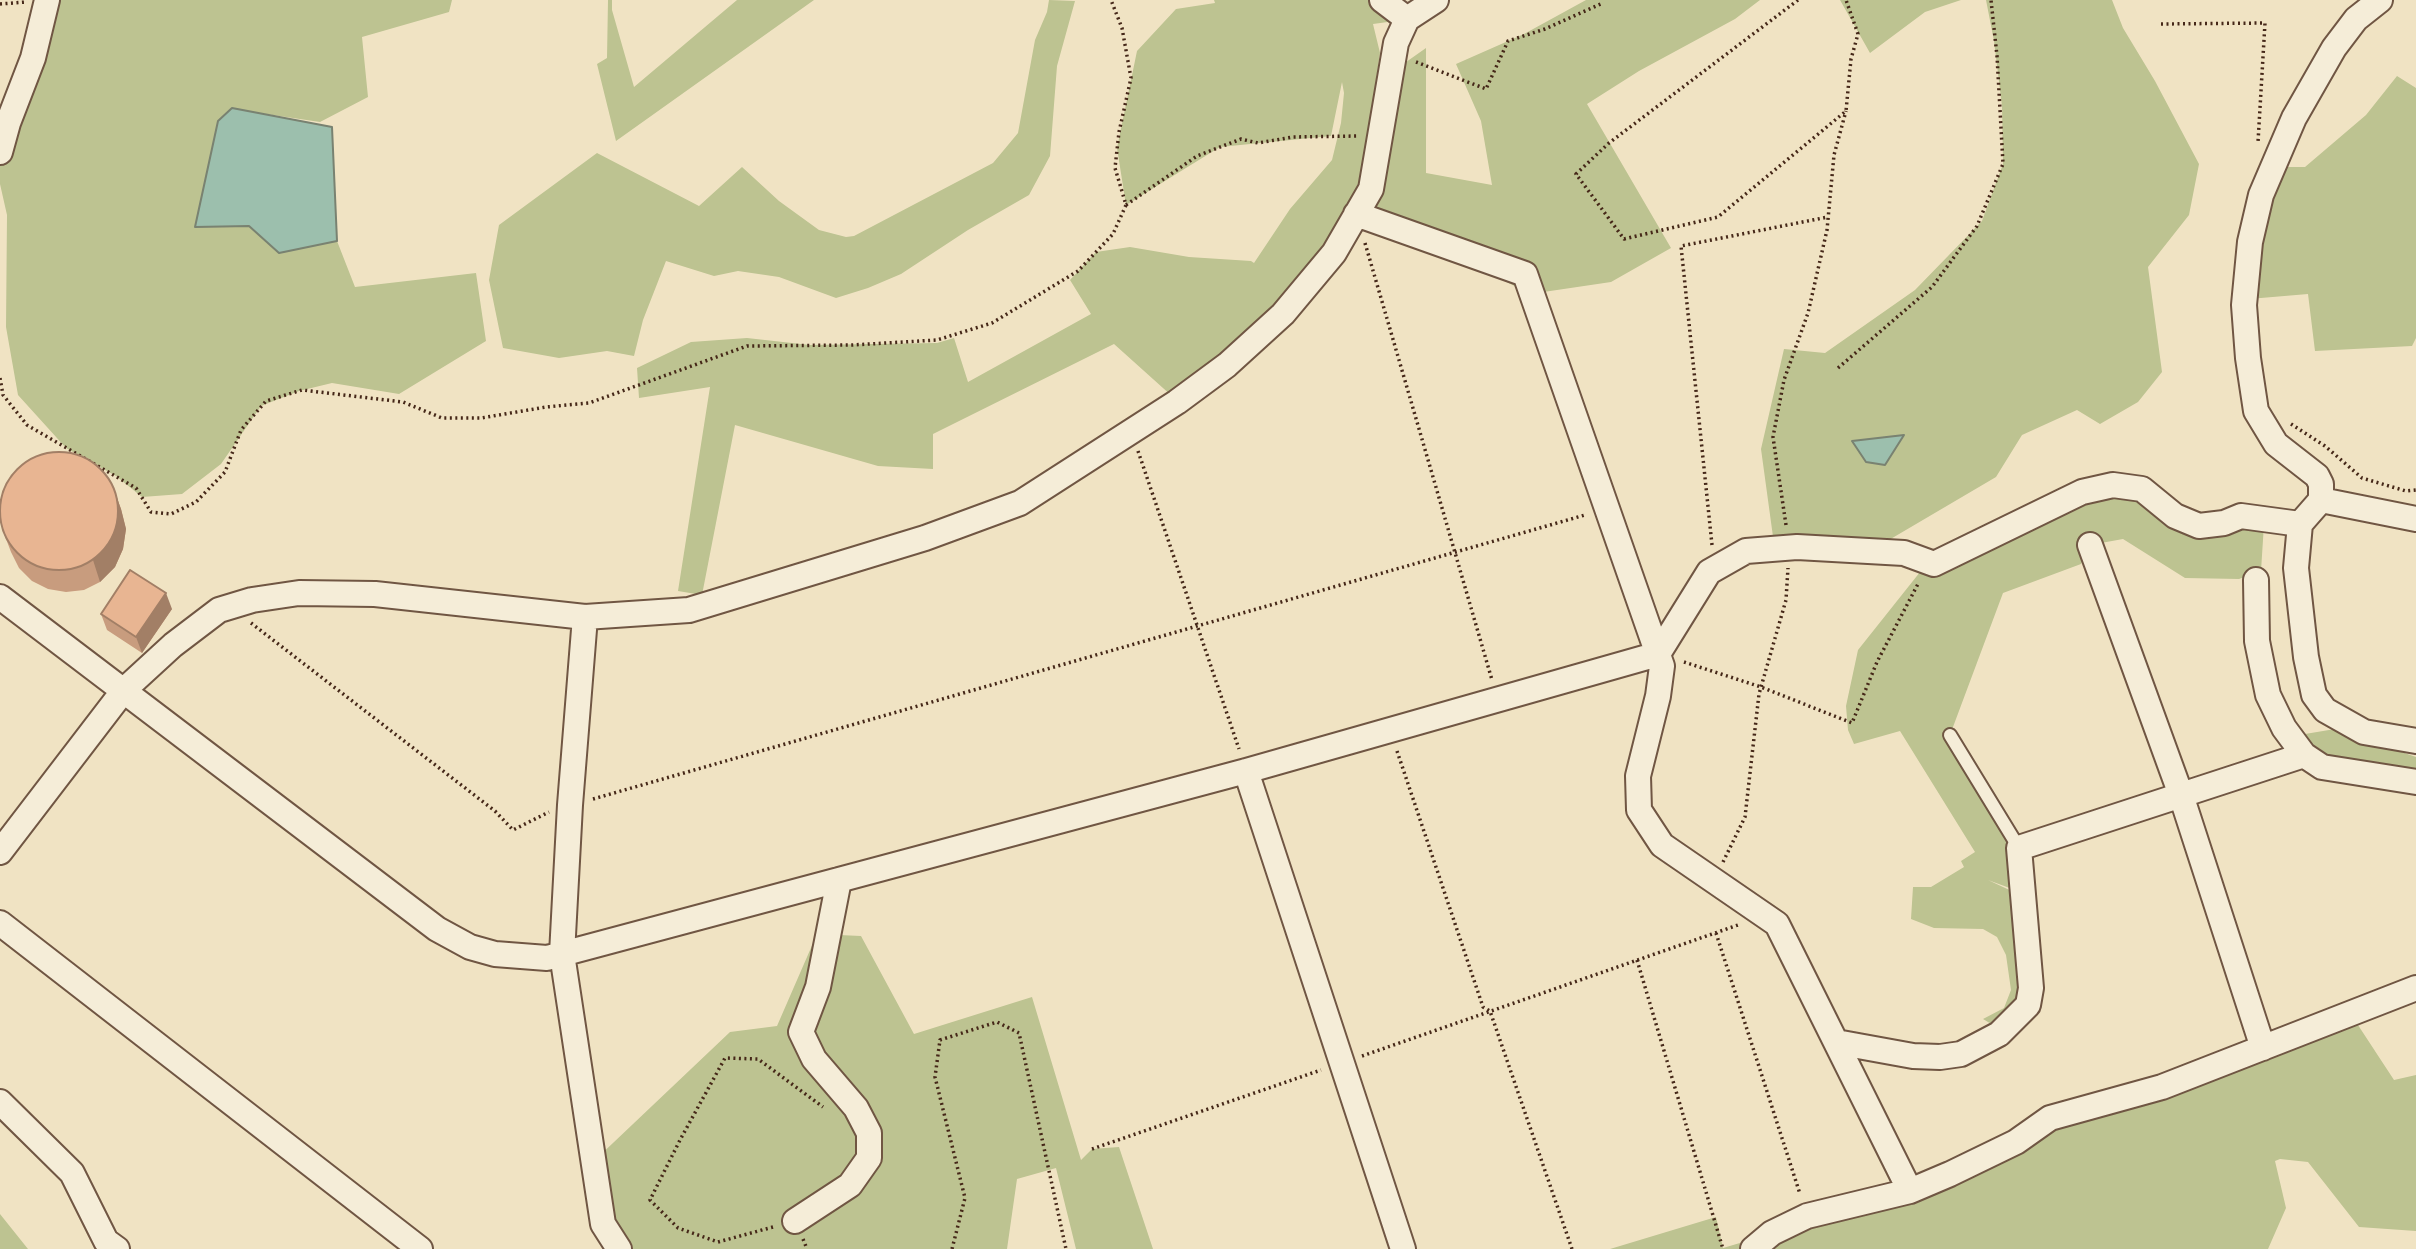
<!DOCTYPE html>
<style>
body{margin:0}
canvas{display:block;background:#f0e3c3}
</style>
<canvas width="2416" height="1249"></canvas>
<script>
const ctx = document.querySelector('canvas').getContext('2d');
ctx.lineJoin = 'round';
function fillPath(path, color) { ctx.fillStyle = color; ctx.fill(path, 'evenodd'); }
const poly = rows => new Path2D(rows.map(r => 'M' + r).join(''));
function stroke(path, color, width, dash) { ctx.strokeStyle = color; ctx.lineWidth = width; ctx.lineCap = dash ? 'butt' : 'round'; ctx.setLineDash(dash || []); ctx.stroke(path); }
fillPath(poly([
 [45,0,452,0,449,12,362,37,368,97,320,122,232,109,218,121,196,226,249,226,279,253,337,241,355,287,476,273,486,341,399,394,332,383,299,391,261,406,221,464,182,494,142,497,116,476,66,448,18,395,6,327,7,215,0,184,0,152],
 [608,0,612,0,612,10,634,87,737,0,814,0,616,141,597,64,607,58],
 [1049,0,1075,1,1057,66,1050,156,1029,195,968,230,901,274,868,288,836,298,779,277,738,271,714,276,666,261,643,320,634,356,607,351,559,358,503,348,489,280,499,225,597,153,699,206,742,167,779,201,819,230,846,237,854,236,993,163,1018,133,1035,40,1047,12],
 [1214,0,1374,0,1395,21,1373,24,1380,53,1356,214,1288,307,1173,397,1114,344,933,434,933,469,878,466,735,425,702,595,678,591,710,387,639,398,637,368,691,342,747,338,810,345,937,343,954,338,968,382,1091,314,1070,280,1096,252,1130,247,1189,257,1251,261,1254,263,1290,209,1332,160,1341,123,1344,93,1342,82,1331,136,1220,147,1126,205,1117,148,1137,51,1176,9,1215,3],
 [1586,0,1760,0,1735,19,1639,71,1587,104,1671,248,1611,282,1530,294,1360,207,1399,67,1426,48,1426,173,1492,185,1481,121,1456,64,1524,34],
 [1840,0,1961,0,1925,12,1870,53],
 [1986,0,2112,0,2123,28,2155,81,2199,164,2189,215,2148,267,2162,372,2138,402,2100,424,2077,410,2022,435,1996,477,1877,547,1774,544,1761,449,1784,349,1825,353,1915,290,1982,221,2003,164,2002,106,1994,41],
 [2397,76,2416,88,2416,338,2412,346,2315,351,2308,294,2249,299,2273,167,2305,167,2366,115],
 [2123,486,2175,516,2264,524,2261,571,2239,579,2185,578,2123,539,2090,545,2081,564,2003,593,1950,735,2017,836,2015,890,1988,880,2018,894,2029,998,1998,1028,1983,1019,2004,1008,2011,990,2006,955,1997,937,1983,929,1934,928,1911,919,1913,887,1931,887,1964,867,1961,861,1975,852,1900,731,1854,744,1848,730,1846,706,1858,650,1928,562],
 [2335,729,2416,757,2416,769,2336,760,2299,735],
 [817,934,861,936,914,1034,1032,997,1081,1160,1092,1149,1119,1147,1153,1249,1076,1249,1056,1168,1017,1179,1007,1249,630,1249,600,1202,594,1161,730,1032,777,1026],
 [2356,1022,2394,1080,2416,1075,2416,1231,2359,1227,2308,1162,2280,1159,2275,1161,2286,1208,2268,1249,1753,1249,2058,1126],
 [0,1214,28,1249,0,1249],
 [1716,1217,1723,1248,1760,1237,1749,1249,1610,1249]
]), '#bdc391');
const water = poly([
 [232,108,332,127,337,241,279,253,249,226,195,227,218,121,232,108],
 [1904,435,1885,465,1866,462,1852,441,1904,435]
]);
fillPath(water, '#9cbfad');
stroke(water, '#798271', 2);
const service = poly([
 [1950,735,2019,848]
]);
const minor = poly([
 [1382,0,1407,19],
 [2380,0,2356,19,2334,48,2294,118,2261,195,2250,242,2244,305,2248,358,2256,411,2276,444,2317,476,2321,484,2321,500,2300,524,2296,568,2306,657,2314,695,2325,710,2364,732,2416,741],
 [0,152,8,123,33,58,47,0],
 [1356,214,1525,274,1662,666,1658,696,1638,776,1639,810,1662,845,1777,924,1910,1191],
 [2321,500,2416,519],
 [2090,545,2181,795,2263,1048],
 [2256,580,2257,641,2268,695,2284,728,2304,755,2322,767,2416,782],
 [0,597,437,929,470,947,495,954,547,958,1246,771,1658,654,1709,572,1746,551,1797,547,1904,553,1934,564,2082,492,2113,485,2142,489,2175,516,2199,526,2224,523,2241,516,2300,524],
 [585,617,570,805,562,954,603,1224,619,1249],
 [1246,771,1403,1249],
 [0,852,124,690,173,645,219,610,252,600,299,593,375,594,585,617,689,610,925,538,1020,503,1177,402,1227,365,1283,314,1334,253,1371,189,1396,43,1407,19,1436,0],
 [0,923,420,1249],
 [1836,1042,1913,1056,1940,1057,1961,1054,1999,1034,2028,1005,2031,988,2019,848,2304,755],
 [0,1102,72,1173,106,1241,117,1249],
 [795,1221,850,1185,869,1158,869,1133,856,1108,814,1059,801,1032,818,987,839,880],
 [1753,1249,1772,1233,1807,1216,1910,1191,1950,1174,2016,1142,2050,1118,2162,1087,2416,988]
]);
stroke(service, '#705643', 16);
stroke(minor, '#705643', 28);
stroke(poly([
 [1798,0,1609,143,1576,174,1624,239,1718,217,1846,111,1851,59,1858,34,1846,0],
 [0,4,26,2],
 [2161,24,2265,23,2258,142],
 [1416,62,1486,89,1508,41,1545,29,1603,3],
 [1126,205,1197,156,1241,139,1258,143,1293,137,1357,136],
 [1365,243,1492,680],
 [1838,368,1932,287,1977,226,2003,164,1997,56,1991,0],
 [0,378,3,395,27,425,136,488,151,512,171,514,196,502,225,472,241,430,266,401,302,390,403,402,442,418,481,418,546,407,589,403,747,346,852,345,937,340,992,323,1078,271,1113,234,1126,205,1115,168,1119,132,1131,78,1122,28,1111,0],
 [2291,424,2325,446,2362,478,2406,491,2416,490],
 [1138,451,1239,749],
 [1786,525,1773,437,1784,380,1808,313,1827,230,1834,155,1846,111],
 [1712,545,1681,246,1828,217],
 [251,623,495,811,513,830,549,812],
 [1684,662,1761,687,1852,723,1877,662,1919,582],
 [1397,751,1483,1007,1490,1011,1572,1249],
 [593,799,1585,515],
 [1723,862,1745,817,1759,694,1786,600,1788,568],
 [1716,933,1800,1194],
 [1637,960,1723,1249],
 [1362,1056,1738,925],
 [1092,1149,1321,1070],
 [773,1227,718,1242,678,1228,650,1200,680,1140,725,1058,758,1059,823,1107],
 [803,1239,807,1249],
 [952,1249,965,1198,935,1077,940,1040,997,1022,1019,1033,1066,1249]
]), '#452718', 3.5, [2, 3.5]);
stroke(service, '#f5edd8', 12);
stroke(minor, '#f5edd8', 24);
fillPath(poly([
 [113,487,121,509,126,529,123,549,115,567,100,582,84,590,66,592,48,589,32,581,19,568,11,552,3,531],
 [172,609,142,653,107,630,101,614]
]), '#c89c7e');
fillPath(poly([
 [113,487,121,509,126,529,123,549,115,567,100,582,93,560],
 [166,593,172,609,142,653,136,637]
]), '#a27f66');
const building = poly([
 '0 511a59 59 0 1 1 118 0a59 59 0 1 1-118 0Z',
 [130,570,166,593,136,637,101,614,130,570]
]);
fillPath(building, '#e8b592');
stroke(building, '#a27f66', 2);
</script>
